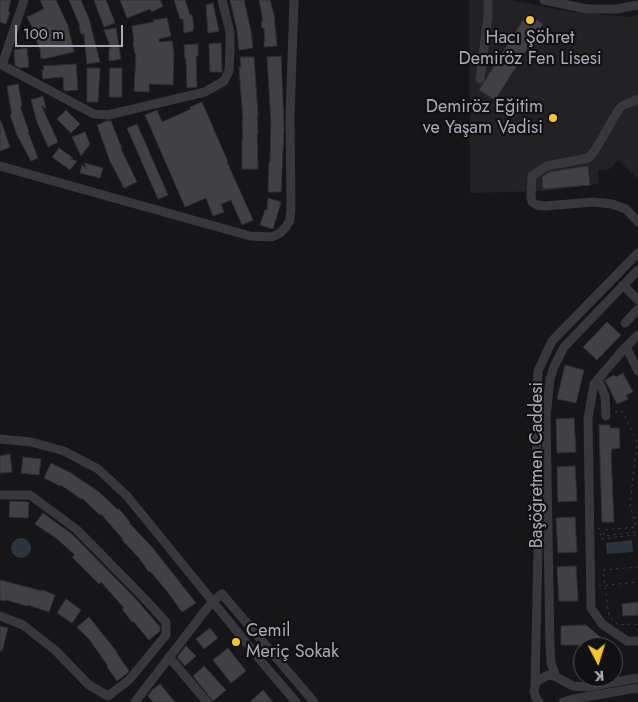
<!DOCTYPE html>
<meta charset="utf-8">
<style>
body{margin:0}
#map{position:relative;width:638px;height:702px;overflow:hidden;background:#161618;font-family:Jost,sans-serif}
canvas{display:block}
.north{position:absolute;left:573px;top:637px;width:50px;height:50px;box-sizing:border-box;background:#111113;border:1px solid #4d4f55;border-radius:50%;rotate:175deg;font-size:14px;font-weight:700;line-height:20px;text-align:center;color:#a7abb8}
.north::after{content:'';display:block;margin:auto;width:18px;height:22px;background:#f7c62f;clip-path:polygon(50% 0,100% 100%,50% 72%,0 100%)}
.scale{position:absolute;left:15px;top:25px;width:108px;height:22px;box-sizing:border-box;border:2px solid #a7abb8;border-top:0;padding-left:6px;font-size:15px;line-height:18px;white-space:nowrap;color:#a7abb8;-webkit-text-stroke:4px #111113;paint-order:stroke}
</style>
<div id="map">
<canvas width="638" height="702"></canvas>
<div class="north">K</div>
<div class="scale">100 m</div>
</div>
<script>
const ctx = document.querySelector('canvas').getContext('2d');
ctx.lineJoin = 'round';
function fillPath(path, color) { ctx.fillStyle = color; ctx.fill(path, 'evenodd'); }
const poly = rows => new Path2D(rows.map(r => 'M' + r).join(''));
function stroke(path, color, width, dash) { ctx.strokeStyle = color; ctx.lineWidth = width; ctx.lineCap = dash ? 'butt' : 'round'; ctx.setLineDash(dash || []); ctx.stroke(path); }
function label(font, color, halo, rows, align = 'center') {
  ctx.font = font + ' Jost,sans-serif'; ctx.lineWidth = 4.5; ctx.setLineDash([]); ctx.textBaseline = 'middle'; ctx.strokeStyle = halo; ctx.fillStyle = color; for (const [text, x, y, turn = 0] of rows) {
    ctx.save(); ctx.translate(x, y); ctx.rotate((+turn || 0) * Math.PI / 180); ctx.textAlign = isNaN(turn) ? turn : align; if (halo) ctx.strokeText(text, 0, 0); ctx.fillText(text, 0, 0); ctx.restore();
  }
}
fillPath(poly([
 [469,0,511,0,565,11,630,17,638,14,638,179,618,160,610,169,598,170,599,184,543,191,470,193]
]), '#222225');
fillPath(poly([
 '11 548a10 10 0 1 1 20 0a10 10 0 1 1-20 0Z',
 [632,540,633,552,607,554,606,543]
]), '#2b333c');
const building = poly([
 [0,0,11,0,8,12,10,12,6,24,0,22,0,0],
 [40,0,56,0,68,26,74,52,43,59,43,58,41,58,40,49,34,35,36,35,27,17,44,9,40,0],
 [69,0,81,0,89,19,100,62,87,64,84,34,81,34,79,26,80,26,69,0],
 [94,0,106,0,115,23,104,27,94,0],
 [120,0,160,0,163,6,152,12,150,9,127,18,120,0],
 [174,0,185,0,190,15,192,15,194,28,193,28,193,31,184,33,183,19,180,19,174,0],
 [230,0,244,0,251,31,253,48,239,50,237,30,230,0],
 [259,0,270,0,274,15,277,46,264,47,264,41,265,41,264,28,262,28,261,22,263,21,259,0],
 [213,3,219,31,208,33,206,5,213,3],
 [527,14,543,24,495,100,479,90,527,14],
 [167,18,171,36,159,39,159,42,172,41,174,53,173,85,149,84,149,92,134,91,136,54,135,54,133,43,134,42,132,26,154,22,153,20,167,18],
 [116,28,121,59,109,61,109,49,111,48,104,30,116,28],
 [221,43,222,71,222,72,210,72,209,44,221,43],
 [198,44,198,56,196,56,197,87,187,88,186,59,185,59,184,45,198,44],
 [27,48,29,67,20,68,15,65,14,50,27,48],
 [281,56,284,128,281,192,268,192,269,162,270,162,271,121,267,57,281,56],
 [240,57,254,57,258,116,257,116,258,134,257,134,258,169,242,169,242,139,243,139,242,121,243,121,239,67,241,67,240,57],
 [76,64,78,90,64,91,63,77,43,79,42,70,44,70,43,66,76,64],
 [87,68,100,68,98,102,87,102,87,68],
 [110,68,122,68,122,97,109,97,110,68],
 [18,84,22,106,20,106,29,132,28,132,38,158,31,161,17,135,10,115,12,115,7,86,18,84],
 [43,96,46,109,41,105,58,142,48,147,37,122,31,100,43,96],
 [202,102,228,162,227,162,253,220,242,225,231,200,221,204,224,212,213,216,206,198,185,207,145,115,157,110,162,122,191,109,190,107,202,102],
 [66,110,80,124,71,133,57,119,66,110],
 [0,121,1,121,10,147,0,151,0,121],
 [107,121,111,121,122,149,121,149,137,182,124,188,110,161,97,125,107,121],
 [137,124,168,195,158,199,127,128,137,124],
 [85,132,90,144,81,156,72,137,85,132],
 [59,148,73,158,70,159,77,161,70,170,52,157,59,148],
 [84,163,103,168,100,178,80,173,82,165,87,169,84,163],
 [588,166,590,185,543,189,542,177,549,172,588,166],
 [268,198,281,202,273,229,260,225,265,210,267,210,268,198],
 [607,322,621,335,597,360,583,347,607,322],
 [565,365,584,370,576,403,557,399,565,365],
 [623,373,633,392,626,395,628,399,617,404,605,380,614,375,616,377,623,373],
 [574,418,576,452,557,453,556,419,574,418],
 [599,425,610,425,610,428,619,428,620,448,612,449,611,453,614,522,602,522,599,425],
 [10,454,12,472,0,473,0,456,10,454],
 [23,457,41,459,39,475,21,473,23,457],
 [51,463,71,473,99,492,118,510,119,509,130,522,129,523,152,547,196,603,182,612,167,591,150,571,149,572,139,558,122,540,123,539,101,514,100,515,82,498,81,499,61,485,60,486,44,478,51,463],
 [575,466,577,501,558,502,557,467,575,466],
 [10,501,29,502,28,518,9,517,10,501],
 [43,513,72,534,135,598,160,627,160,631,149,640,133,621,132,622,122,609,124,608,101,582,99,584,72,557,75,555,56,538,35,524,43,513],
 [575,517,577,552,558,553,556,518,575,517],
 [576,566,578,601,559,601,557,567,576,566],
 [0,580,42,591,42,590,55,595,49,612,28,605,27,606,6,600,5,601,0,600,0,580],
 [66,599,81,610,72,623,57,613,66,599],
 [638,602,638,615,623,616,622,604,638,602],
 [89,617,117,652,116,652,129,671,125,675,117,681,107,667,108,666,89,639,77,627,89,617],
 [586,625,605,641,613,647,581,647,578,645,561,645,561,626,586,625],
 [0,626,8,628,2,651,0,651,0,626],
 [210,628,218,638,204,649,196,639,210,628],
 [186,646,196,656,185,666,177,657,186,646],
 [228,648,246,671,231,683,213,660,228,648],
 [204,666,226,690,213,701,193,676,204,666],
 [160,684,175,702,153,702,148,696,152,690,160,684],
 [263,690,273,702,250,702,263,690]
]);
fillPath(building, '#404045');
stroke(building, '#303034', 1);
stroke(poly([
 [615,412,622,411,637,441,630,504,636,527,604,530,604,536,636,532,638,534],
 [635,519,638,513],
 [598,528,601,530,601,539,635,535,638,538],
 [638,567,603,570,609,616,618,625,632,624,638,625],
 [599,586,638,582]
]), '#3d3e44', 1, [2.5, 4]);
stroke(poly([
 [544,0,587,9,616,9,638,5],
 [0,64,94,114,108,115,205,92,224,81,229,71,230,50,230,32,222,0],
 [2,65,24,0],
 [480,79,488,16,488,0],
 [638,99,622,106,619,109,594,152,588,158,547,166,532,176,531,196,532,202,537,205,545,206,593,202,612,204,626,209,638,222],
 [0,166,250,236,272,237,280,233,286,227,290,220,291,207,290,117,294,0],
 [623,285,638,300],
 [625,323,638,309],
 [638,335,622,351,594,384,588,418,591,608,602,624,627,641,638,641],
 [626,347,638,371],
 [598,379,605,396,606,416],
 [0,439,31,442,64,451,98,469,127,496,266,667,296,702],
 [0,495,30,495,76,529,140,594,166,622,166,635,129,680,108,696,89,685,55,650,23,625,0,616],
 [169,657,207,702],
 [556,677,551,663,550,647,546,417,550,379,554,367,564,347,638,270],
 [535,686,538,549,536,409,538,371,552,341,638,253],
 [135,702,204,612,213,601,222,594,314,702],
 [539,702,536,698,534,691,535,686,537,681,546,676,551,675,556,677,573,686,587,687,638,678],
 [563,702,573,699,638,688]
]), '#37373d', 9);
for (const [x, y, r, color] of [
 [530,20,5,"#f7c62f"],
 [553,118,5,"#f7c62f"],
 [236,642,5,"#f7c62f"]
]) { const dot = new Path2D(); dot.arc(x, y, r, 0, 2 * Math.PI); ctx.fillStyle = color; ctx.fill(dot); stroke(dot, '#111113', 2); }
label('18px', '#a7abb8', '#111113', [
 ["Hacı Şöhret",530,39],
 ["Demiröz Fen Lisesi",530,60],
 ["Demiröz Eğitim",543,108,"right"],
 ["ve Yaşam Vadisi",543,129,"right"],
 ["Cemil",246,632,"left"],
 ["Meriç Sokak",246,653,"left"]
]);
label('18px', '#a7abb8', '#111113', [
 ["Başöğretmen Caddesi",538,465,-90]
]);
</script>
